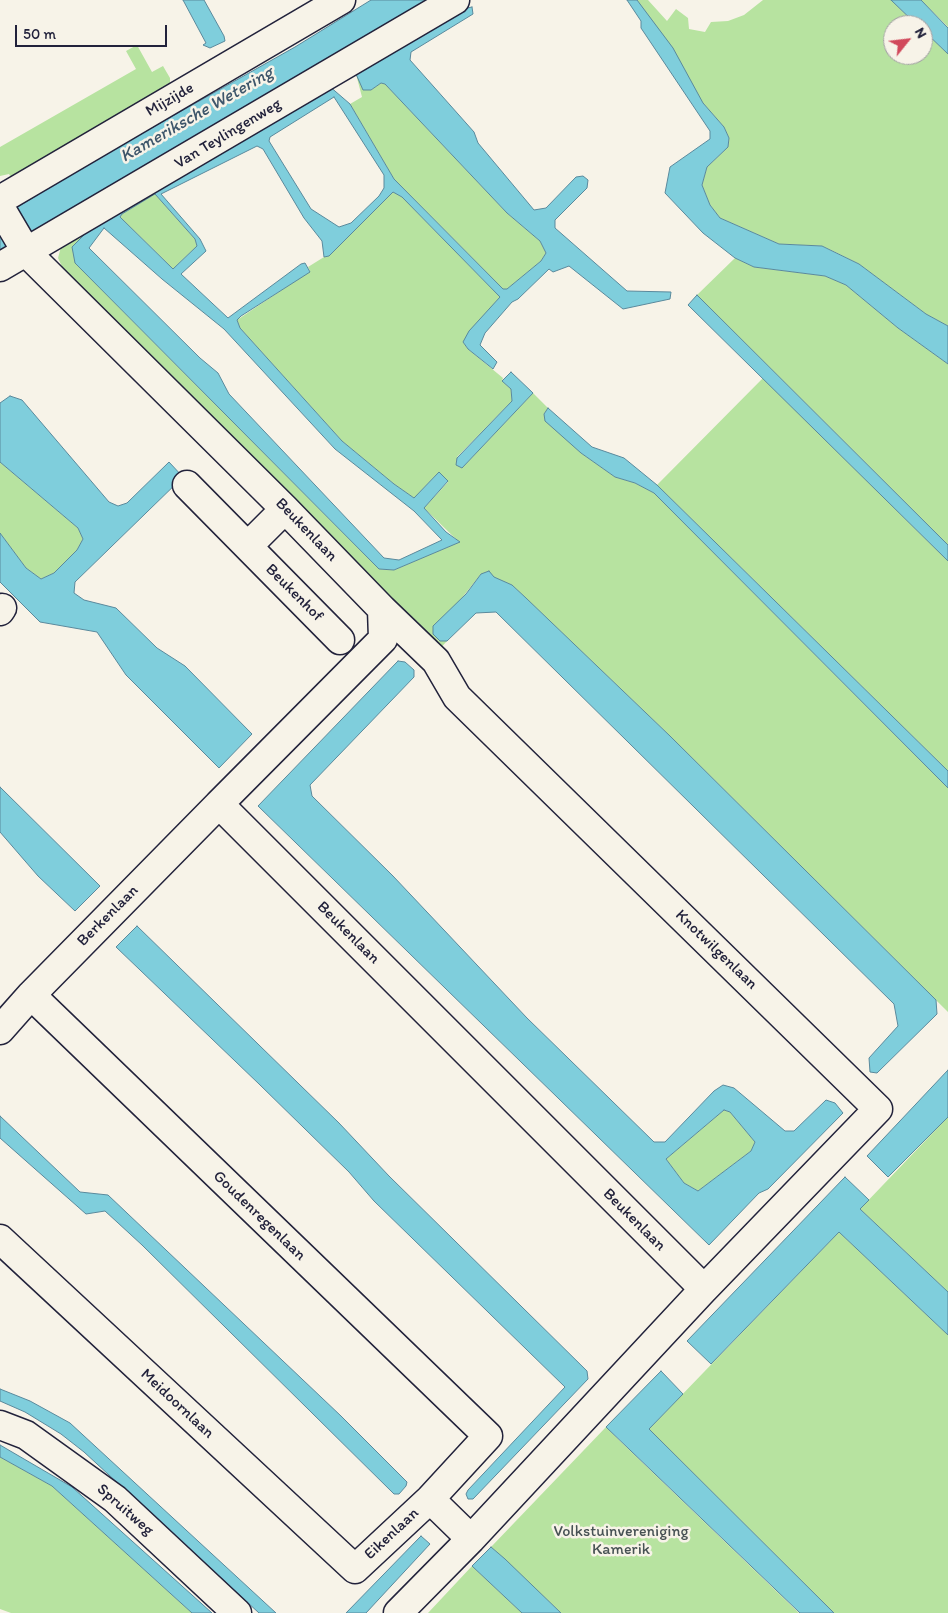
<!DOCTYPE html>
<style>
body{margin:0}
#map{position:relative;width:948px;height:1613px;overflow:hidden;background:#f7f3e8;font-family:Itim,sans-serif}
canvas{display:block}
.north{position:absolute;left:883px;top:15px;width:50px;height:50px;box-sizing:border-box;background:#f7f3e8;border:1px solid #a29fa3;border-radius:50%;rotate:61deg;font-size:14px;font-weight:700;line-height:20px;text-align:center;color:#22223b}
.north::after{content:'';display:block;margin:auto;width:18px;height:22px;background:#d1495b;clip-path:polygon(50% 0,100% 100%,50% 72%,0 100%)}
.scale{position:absolute;left:15px;top:25px;width:152px;height:22px;box-sizing:border-box;border:2px solid #22223b;border-top:0;padding-left:6px;font-size:15px;line-height:18px;white-space:nowrap;color:#22223b;-webkit-text-stroke:4px #f7f3e8;paint-order:stroke}
</style>
<div id="map">
<canvas width="948" height="1613"></canvas>
<div class="north">N</div>
<div class="scale">50 m</div>
</div>
<script>
const ctx = document.querySelector('canvas').getContext('2d');
ctx.lineJoin = 'round';
function fillPath(path, color) { ctx.fillStyle = color; ctx.fill(path, 'evenodd'); }
const poly = rows => new Path2D(rows.map(r => 'M' + r).join(''));
function stroke(path, color, width, dash) { ctx.strokeStyle = color; ctx.lineWidth = width; ctx.lineCap = dash ? 'butt' : 'round'; ctx.setLineDash(dash || []); ctx.stroke(path); }
function label(font, color, halo, rows, align = 'center') {
  ctx.font = font + ' Itim,sans-serif'; ctx.lineWidth = 5; ctx.setLineDash([]); ctx.textBaseline = 'middle'; ctx.strokeStyle = halo; ctx.fillStyle = color; for (const [text, x, y, turn = 0] of rows) {
    ctx.save(); ctx.translate(x, y); ctx.rotate((+turn || 0) * Math.PI / 180); ctx.textAlign = isNaN(turn) ? turn : align; if (halo) ctx.strokeText(text, 0, 0); ctx.fillText(text, 0, 0); ctx.restore();
  }
}
fillPath(poly([
 [637,0,648,0,667,21,676,9,688,18,689,29,705,32,711,22,728,21,744,15,763,0,891,0,917,25,893,25,893,55,923,55,923,30,948,54,948,326,926,314,859,264,835,252,822,246,779,244,720,218,710,205,702,185,707,167,728,147,729,138,724,127,703,103],
 [921,0,948,0,948,28,948,27],
 [137,45,152,72,163,66,170,78,170,87,15,184,9,174,0,176,0,147,136,69,126,51],
 [356,74,371,90,381,83,385,84,507,213,540,241,546,253,541,261,507,289,503,289,394,179,350,104,362,97],
 [393,191,402,197,500,297,463,342,468,349,503,378,502,381,511,389,512,401,457,457,457,465,462,468,533,393,548,408,544,414,581,453,615,477,635,483,654,493,948,788,948,1012,670,736,512,585,481,574,433,634,439,641,447,641,437,652,64,271,58,258,61,247,106,210,75,263,379,569,394,570,459,542,424,508,448,482,439,472,414,498,394,484,342,441,240,328,237,320,310,271,308,267,324,257,329,256],
 [155,194,195,239,197,246,173,269,120,217,122,214],
 [735,258,754,267,825,276,846,285,898,328,948,364,948,545,697,295],
 [763,378,948,561,948,771,657,485],
 [0,462,78,528,83,539,77,550,54,573,41,579,26,568,0,533],
 [724,1110,730,1112,755,1142,751,1151,698,1191,684,1183,666,1159],
 [948,1117,948,1292,860,1209],
 [839,1232,948,1335,948,1613,834,1613,649,1429],
 [606,1427,620,1441,799,1613,561,1613,491,1547],
 [0,1457,52,1486,192,1613,11,1613,0,1609],
 [472,1566,522,1613,428,1613]
]), '#b7e3a0');
const water = poly([
 [183,0,204,0,224,36,225,41,210,48,203,45,206,43,183,0],
 [371,0,429,0,0,255,0,218,84,166,295,47,371,0],
 [627,0,637,0,673,48,703,103,724,127,729,138,728,147,707,167,702,185,710,205,720,218,779,244,822,246,859,264,926,314,948,326,948,364,898,328,846,285,825,276,754,267,735,258,703,233,665,193,670,167,710,139,710,131,641,28,641,21,627,0],
 [891,0,921,0,948,28,948,54,923,30,923,25,917,25,891,0],
 [472,7,473,14,411,52,410,60,474,132,478,143,534,210,546,208,576,177,583,176,588,180,587,188,555,220,555,228,627,291,671,292,670,299,623,309,569,266,553,272,549,269,518,299,512,302,485,333,480,345,497,362,493,369,468,349,463,342,469,331,500,297,402,197,393,192,329,256,324,257,322,241,304,218,263,149,257,146,161,194,200,239,206,251,181,274,228,318,301,264,305,263,310,272,241,316,237,320,240,328,342,441,394,484,414,498,439,472,448,481,424,508,446,532,460,542,394,570,379,569,75,263,72,247,97,222,214,153,267,127,328,85,350,104,394,179,503,289,507,289,541,261,546,253,540,241,507,213,385,84,381,83,371,90,363,90,356,74,458,10,472,7],
 [334,97,384,175,384,188,379,196,351,223,339,227,311,209,269,141,270,137,334,97],
 [155,194,195,239,197,246,173,269,120,217,122,214,155,194],
 [104,228,162,279,224,329,335,449,414,511,442,540,399,560,384,558,229,394,218,373,200,358,89,248,104,228],
 [697,295,948,545,948,561,688,305,697,295],
 [511,372,533,393,462,468,456,465,457,458,512,401,511,389,502,381,511,372],
 [10,396,22,400,109,502,118,506,127,503,169,462,183,477,75,582,74,593,84,600,116,608,157,648,185,666,252,734,219,768,126,675,97,632,40,622,0,582,0,533,26,568,41,579,54,573,77,550,83,539,78,528,0,462,0,403,10,396],
 [548,408,592,447,624,458,657,485,948,771,948,788,654,493,635,483,615,477,581,453,545,421,544,414,548,408],
 [489,571,494,577,512,585,526,598,670,736,936,1000,937,1014,877,1073,870,1072,869,1058,898,1026,894,1004,496,612,476,613,447,641,440,641,433,634,433,626,466,594,481,574,489,571],
 [398,661,405,662,414,670,414,677,310,785,312,796,393,876,527,1018,654,1142,665,1142,714,1091,723,1085,734,1088,785,1131,794,1131,826,1100,835,1103,843,1113,768,1189,759,1193,709,1245,258,806,398,661],
 [724,1110,730,1112,755,1142,751,1151,698,1191,684,1183,666,1159,724,1110],
 [0,787,100,886,75,911,38,876,0,832,0,787],
 [137,926,339,1123,389,1176,587,1371,588,1379,473,1499,468,1499,466,1494,468,1490,565,1387,374,1201,349,1172,259,1084,116,947,137,926],
 [948,1070,948,1117,888,1177,867,1156,948,1070],
 [0,1116,80,1192,108,1195,341,1416,407,1482,406,1486,399,1494,394,1494,142,1245,105,1211,86,1214,0,1138,0,1116],
 [845,1177,869,1200,860,1209,948,1292,948,1335,839,1232,711,1364,687,1341,845,1177],
 [661,1371,683,1394,649,1429,834,1613,800,1613,606,1427,661,1371],
 [0,1389,30,1401,70,1423,276,1613,259,1613,84,1452,61,1434,25,1412,0,1401,0,1389],
 [0,1445,72,1487,212,1613,192,1613,52,1486,0,1457,0,1445],
 [421,1536,430,1544,366,1613,346,1613,421,1536],
 [491,1547,505,1559,561,1613,522,1613,472,1566,491,1547]
]);
fillPath(water, '#7fcedc');
stroke(water, '#5a899c', 1);
const minor = poly([
 [0,200,341,0],
 [0,207,27,253,285,509,382,609,383,639,219,804,704,1289,471,1539,398,1613],
 [0,267,455,0],
 [187,485,340,640],
 [248,546,285,509],
 [382,609,436,661,457,697,878,1109,704,1289],
 [0,611,2,608],
 [0,1030,31,995,219,804],
 [0,1239,355,1569,430,1499,488,1436,31,995],
 [430,1499,471,1539]
]);
const major = poly([
 [0,1425,26,1435,115,1499,237,1613]
]);
stroke(minor, '#22223b', 31);
stroke(major, '#22223b', 31);
stroke(minor, '#f7f3e8', 28);
stroke(major, '#f7f3e8', 28);
label('16px', '#22223b', '#f7f3e8', [
 ["Mijzijde",170,100,-30],
 ["Van Teylingenweg",228,134,-31],
 ["Beukenlaan",306,530,46],
 ["Beukenhof",294,593,45],
 ["Berkenlaan",108,916,-45],
 ["Beukenlaan",348,933,45],
 ["Knotwilgenlaan",716,950,44],
 ["Goudenregenlaan",259,1216,44],
 ["Beukenlaan",634,1220,45],
 ["Meidoornlaan",177,1404,43],
 ["Spruitweg",125,1510,41],
 ["Eikenlaan",392,1534,-43]
]);
label('16px', '#475254', '#f7f3e8', [
 ["Volkstuinvereniging",621,1532],
 ["Kamerik",621,1550]
]);
label('italic 18px', '#3e566b', '#f7f3e8', [
 ["Kameriksche Wetering",197,115,-30]
]);
</script>
